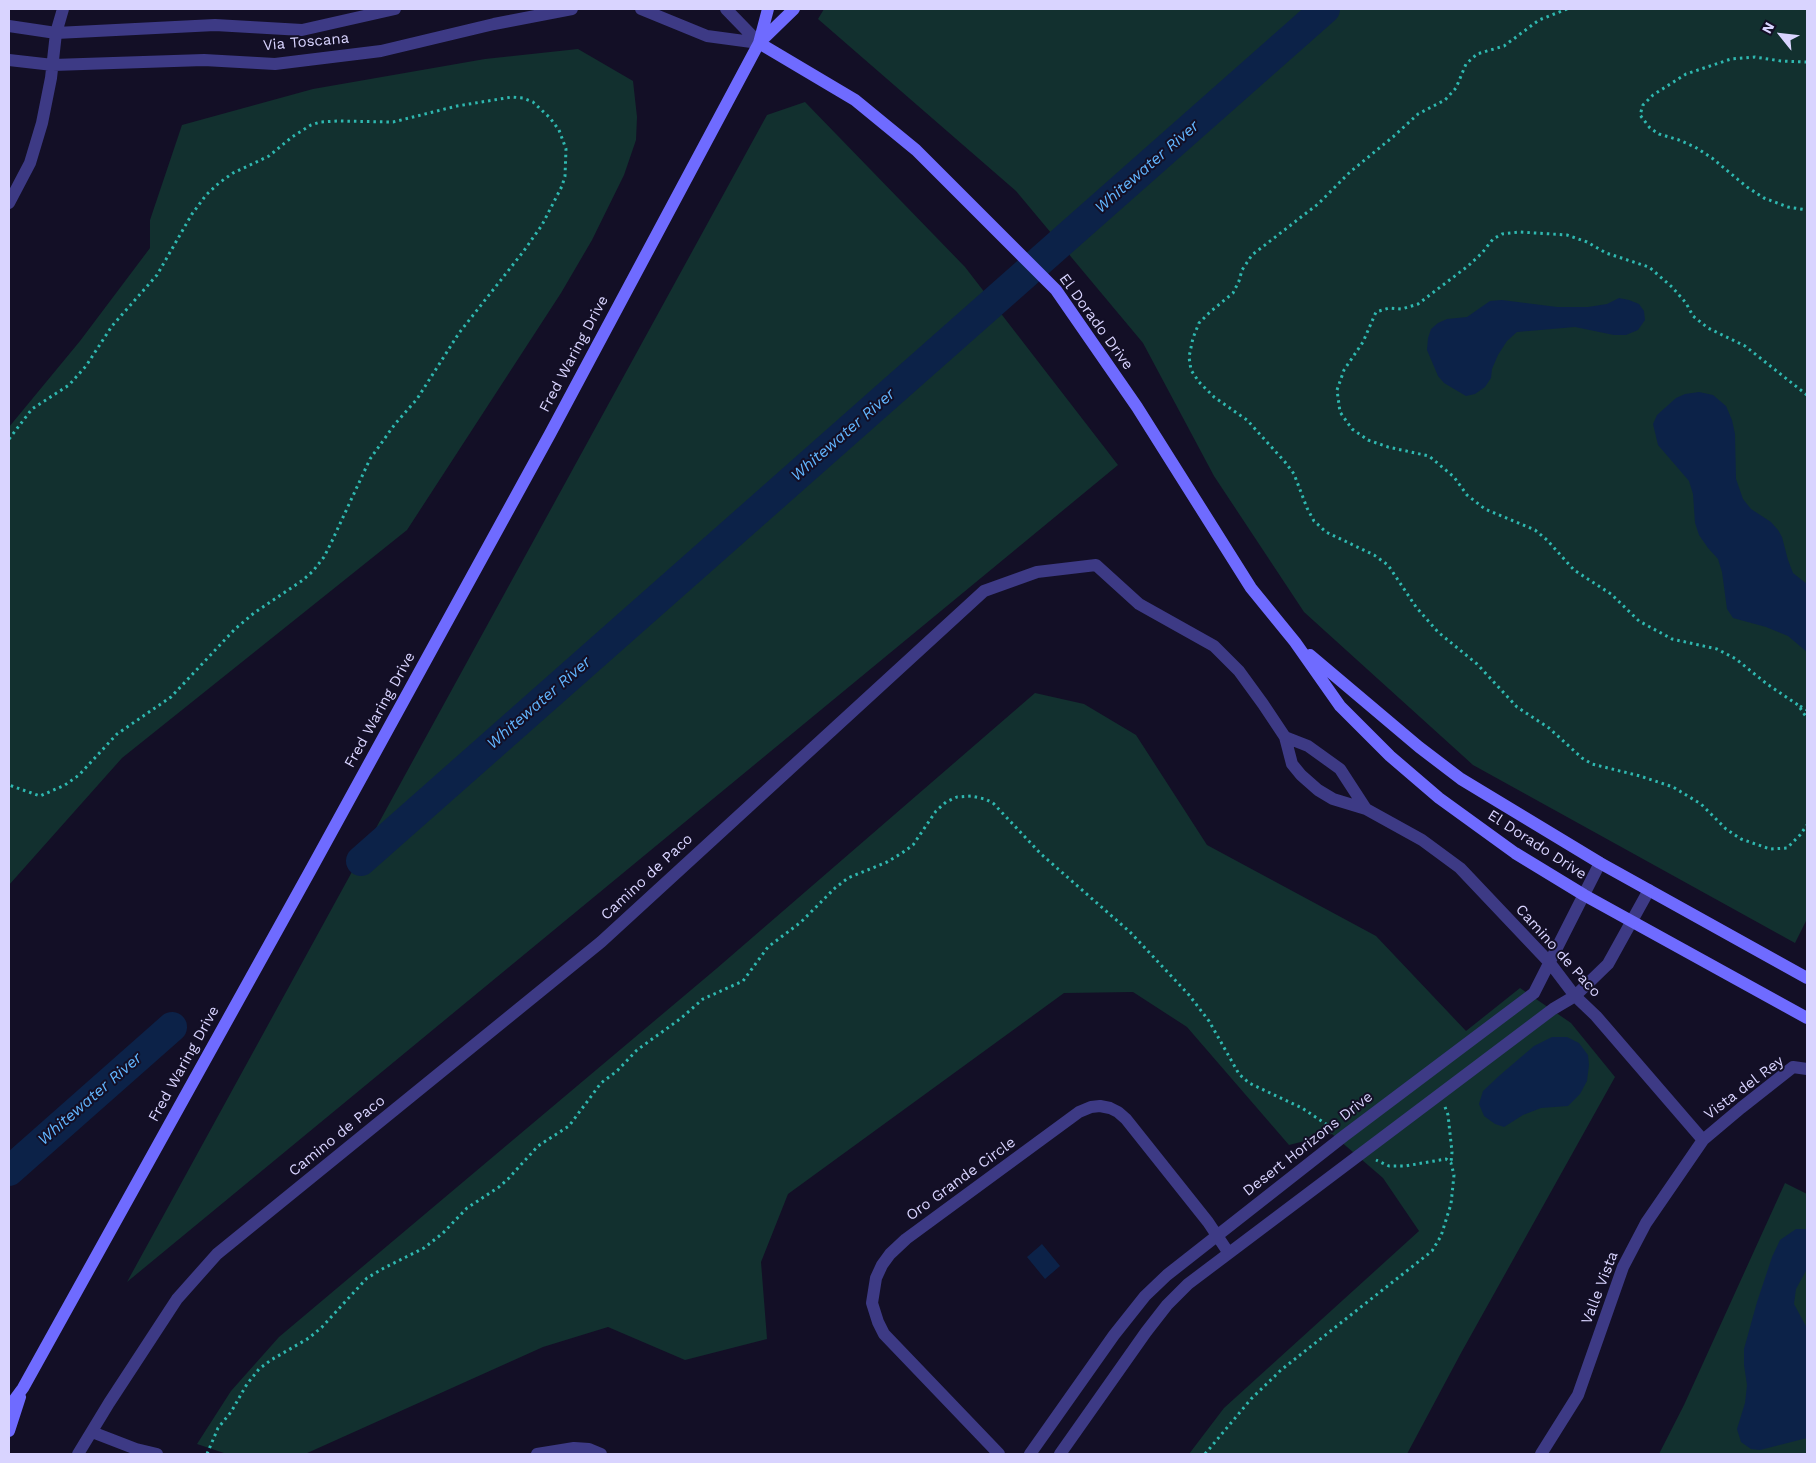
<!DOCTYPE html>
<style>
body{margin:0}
#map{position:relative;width:1816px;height:1463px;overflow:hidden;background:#130f26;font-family:"Work Sans",sans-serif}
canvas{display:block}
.frame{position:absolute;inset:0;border:10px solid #d9d4ff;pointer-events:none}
.north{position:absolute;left:1756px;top:10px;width:50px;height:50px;-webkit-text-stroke:4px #130f26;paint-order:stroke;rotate:299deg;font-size:14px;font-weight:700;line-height:20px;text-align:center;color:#d9d4ff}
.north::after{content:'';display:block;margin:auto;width:18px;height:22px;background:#d9d4ff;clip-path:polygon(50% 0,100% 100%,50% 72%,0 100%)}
</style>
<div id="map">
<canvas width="1816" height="1463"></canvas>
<div class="frame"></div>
<div class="north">N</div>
</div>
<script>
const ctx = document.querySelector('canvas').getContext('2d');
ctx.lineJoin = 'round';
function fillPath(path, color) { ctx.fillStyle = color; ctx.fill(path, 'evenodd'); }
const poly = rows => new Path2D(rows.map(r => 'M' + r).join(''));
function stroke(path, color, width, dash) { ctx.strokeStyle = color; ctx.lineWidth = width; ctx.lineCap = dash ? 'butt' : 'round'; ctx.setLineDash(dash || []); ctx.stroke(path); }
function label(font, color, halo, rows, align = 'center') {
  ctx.font = font + ' "Work Sans",sans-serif'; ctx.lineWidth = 4; ctx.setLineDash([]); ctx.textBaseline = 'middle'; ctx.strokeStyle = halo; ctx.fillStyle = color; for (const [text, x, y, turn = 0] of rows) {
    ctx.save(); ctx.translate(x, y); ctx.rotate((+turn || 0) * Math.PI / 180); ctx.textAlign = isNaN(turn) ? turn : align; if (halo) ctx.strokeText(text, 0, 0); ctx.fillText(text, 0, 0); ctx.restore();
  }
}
fillPath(poly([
 [824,9,1807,9,1807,919,1795,943,1473,765,1304,612,1214,476,1143,343,1016,191,818,19],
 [578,49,633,81,637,117,636,140,624,175,592,240,561,293,407,530,122,758,9,885,9,427,80,341,150,248,150,220,182,125,313,89,485,59],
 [805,102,965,267,1118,465,127,1282,767,115],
 [1035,693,1084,704,1136,735,1207,845,1376,936,1466,1031,1520,988,1571,1023,1615,1077,1461,1353,1407,1454,1189,1454,1224,1408,1419,1231,1383,1178,1332,1134,1289,1145,1187,1027,1133,992,1064,993,788,1194,761,1262,767,1339,685,1360,608,1327,543,1347,305,1454,227,1454,197,1444,231,1391,279,1337,716,969],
 [1785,1183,1807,1194,1807,1454,1659,1454,1684,1405]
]), '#12302f');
fillPath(poly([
 [1619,298,1629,300,1639,304,1644,311,1645,320,1638,330,1626,335,1614,335,1575,327,1517,332,1507,341,1498,355,1492,369,1491,378,1485,387,1475,394,1466,396,1444,383,1438,376,1427,350,1428,338,1431,329,1438,323,1447,319,1467,317,1490,301,1502,300,1557,307,1588,307,1607,304],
 [1699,392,1713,395,1726,406,1732,420,1735,434,1736,479,1743,499,1751,509,1771,522,1778,530,1782,537,1788,560,1793,573,1807,584,1807,652,1788,636,1766,627,1733,618,1727,609,1722,572,1718,559,1708,548,1699,535,1695,523,1693,494,1689,481,1658,445,1653,424,1657,415,1676,398,1685,394],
 [1552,1037,1567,1037,1579,1043,1588,1055,1589,1065,1587,1081,1580,1094,1568,1106,1541,1108,1523,1115,1504,1127,1495,1124,1484,1116,1479,1104,1483,1091,1500,1075,1534,1046],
 [1796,1229,1807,1229,1807,1269,1796,1289,1794,1304,1807,1328,1807,1438,1760,1450,1751,1449,1741,1442,1737,1429,1745,1403,1747,1385,1744,1365,1744,1349,1757,1302,1772,1257,1780,1240],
 [1042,1244,1060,1266,1045,1279,1027,1257]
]), '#0c2248');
stroke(poly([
 [361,861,1325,9],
 [9,1171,172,1027]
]), '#0c2248', 30);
stroke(poly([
 [1567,9,1539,20,1504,46,1477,54,1466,64,1456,88,1445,100,1418,114,1394,136,1350,172,1318,204,1252,255,1242,270,1239,281,1233,293,1210,312,1199,323,1193,338,1189,357,1191,370,1199,382,1214,397,1247,420,1285,462,1294,474,1307,508,1314,521,1326,532,1374,555,1388,565,1416,607,1438,632,1477,664,1517,707,1549,728,1582,758,1592,764,1640,776,1673,787,1701,804,1726,829,1741,839,1770,849,1787,848,1800,835,1807,825],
 [1807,62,1781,61,1755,57,1731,59,1686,74,1653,95,1643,105,1640,115,1650,128,1659,134,1679,140,1695,147,1712,158,1747,187,1764,198,1788,207,1807,210],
 [1807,395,1745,346,1708,328,1693,316,1686,303,1672,287,1649,267,1606,253,1587,242,1567,235,1520,232,1502,234,1493,239,1482,253,1468,266,1418,304,1402,309,1389,308,1376,312,1363,342,1344,370,1337,390,1340,412,1352,429,1368,440,1388,447,1429,456,1454,477,1467,495,1485,509,1535,530,1547,540,1574,570,1611,594,1639,621,1672,639,1717,649,1736,659,1767,684,1798,705,1807,718],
 [9,439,32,409,69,385,86,366,112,326,157,275,192,214,206,195,219,183,233,173,269,156,292,137,311,125,320,122,337,121,393,122,457,106,512,97,523,98,533,102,550,118,559,130,566,149,565,176,562,186,542,225,523,252,459,333,417,399,395,424,370,459,332,541,324,557,313,571,303,580,254,613,235,629,171,697,117,734,79,775,65,785,40,796,9,785],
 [1800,706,1807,710],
 [1445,1107,1448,1115,1452,1152,1451,1163],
 [207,1454,218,1428,231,1412,247,1384,259,1369,271,1360,309,1338,322,1327,367,1278,384,1268,424,1248,443,1233,467,1208,499,1187,508,1179,538,1146,569,1126,601,1083,617,1071,637,1050,680,1019,703,999,743,981,768,947,801,922,835,888,848,878,887,862,902,853,913,845,936,811,946,802,957,797,971,796,985,799,993,803,1041,854,1130,932,1189,995,1209,1021,1239,1074,1249,1083,1302,1108,1332,1128],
 [1205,1454,1251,1399,1281,1370,1432,1251,1441,1236,1451,1204,1454,1175,1451,1163,1446,1159,1405,1166,1389,1166,1376,1160]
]), '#2fb8b0', 3, [2.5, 4]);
stroke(poly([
 [641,9,707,36,759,43],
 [726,9,759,43],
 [9,26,56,33,215,25,302,30,395,9],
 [9,60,53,65,204,60,275,64,381,51,494,24,572,9],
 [9,203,30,163,42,123,51,78,56,33,63,9],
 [1285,737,1308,746,1340,769,1366,809],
 [92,1432,136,1449,157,1454],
 [78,1454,109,1403,177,1299,217,1254,601,942,984,591,1037,572,1096,565,1139,604,1214,646,1239,671,1263,704,1285,737,1292,764,1301,775,1318,790,1333,799,1366,809,1422,840,1460,868,1550,963,1575,996,1596,1016,1703,1140],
 [537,1454,574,1448,589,1449,601,1454],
 [999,1454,884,1334,878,1322,872,1303,876,1278,882,1265,890,1254,906,1239,1079,1112,1091,1107,1100,1106,1110,1108,1118,1112,1126,1119,1208,1222,1228,1252],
 [1030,1454,1114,1335,1145,1296,1167,1275,1344,1136,1534,993,1600,863],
 [1060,1454,1146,1332,1167,1305,1188,1284,1553,1009,1575,996,1608,964,1649,890],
 [1541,1454,1578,1395,1623,1267,1646,1223,1703,1140,1741,1108,1793,1067,1807,1069]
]), '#3d3a85', 12);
stroke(poly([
 [759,43,855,100,916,150,1056,290,1137,407,1251,588,1295,642,1340,706,1390,756,1439,798,1515,853,1584,895,1807,1018],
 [759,43,794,9],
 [1310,655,1419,747,1461,779,1600,863,1807,978],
 [9,1407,23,1388,309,873,550,434,759,43,768,9],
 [9,1431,20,1397]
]), '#6f6bff', 12);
label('15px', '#d9d4ff', '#130f26', [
 ["Via Toscana",306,42,-5],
 ["El Dorado Drive",1096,322,54],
 ["Fred Waring Drive",574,354,-62],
 ["Fred Waring Drive",380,710,-61],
 ["El Dorado Drive",1537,845,33],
 ["Camino de Paco",647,877,-43],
 ["Camino de Paco",1558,951,48],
 ["Fred Waring Drive",184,1064,-61],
 ["Vista del Rey",1744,1088,-37],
 ["Camino de Paco",337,1136,-39],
 ["Desert Horizons Drive",1308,1144,-38],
 ["Oro Grande Circle",961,1179,-36],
 ["Valle Vista",1600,1288,-69]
]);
label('italic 16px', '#62b6ff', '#130f26', [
 ["Whitewater River",1147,167,-41],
 ["Whitewater River",843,435,-41],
 ["Whitewater River",539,703,-41],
 ["Whitewater River",90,1099,-41]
]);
</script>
